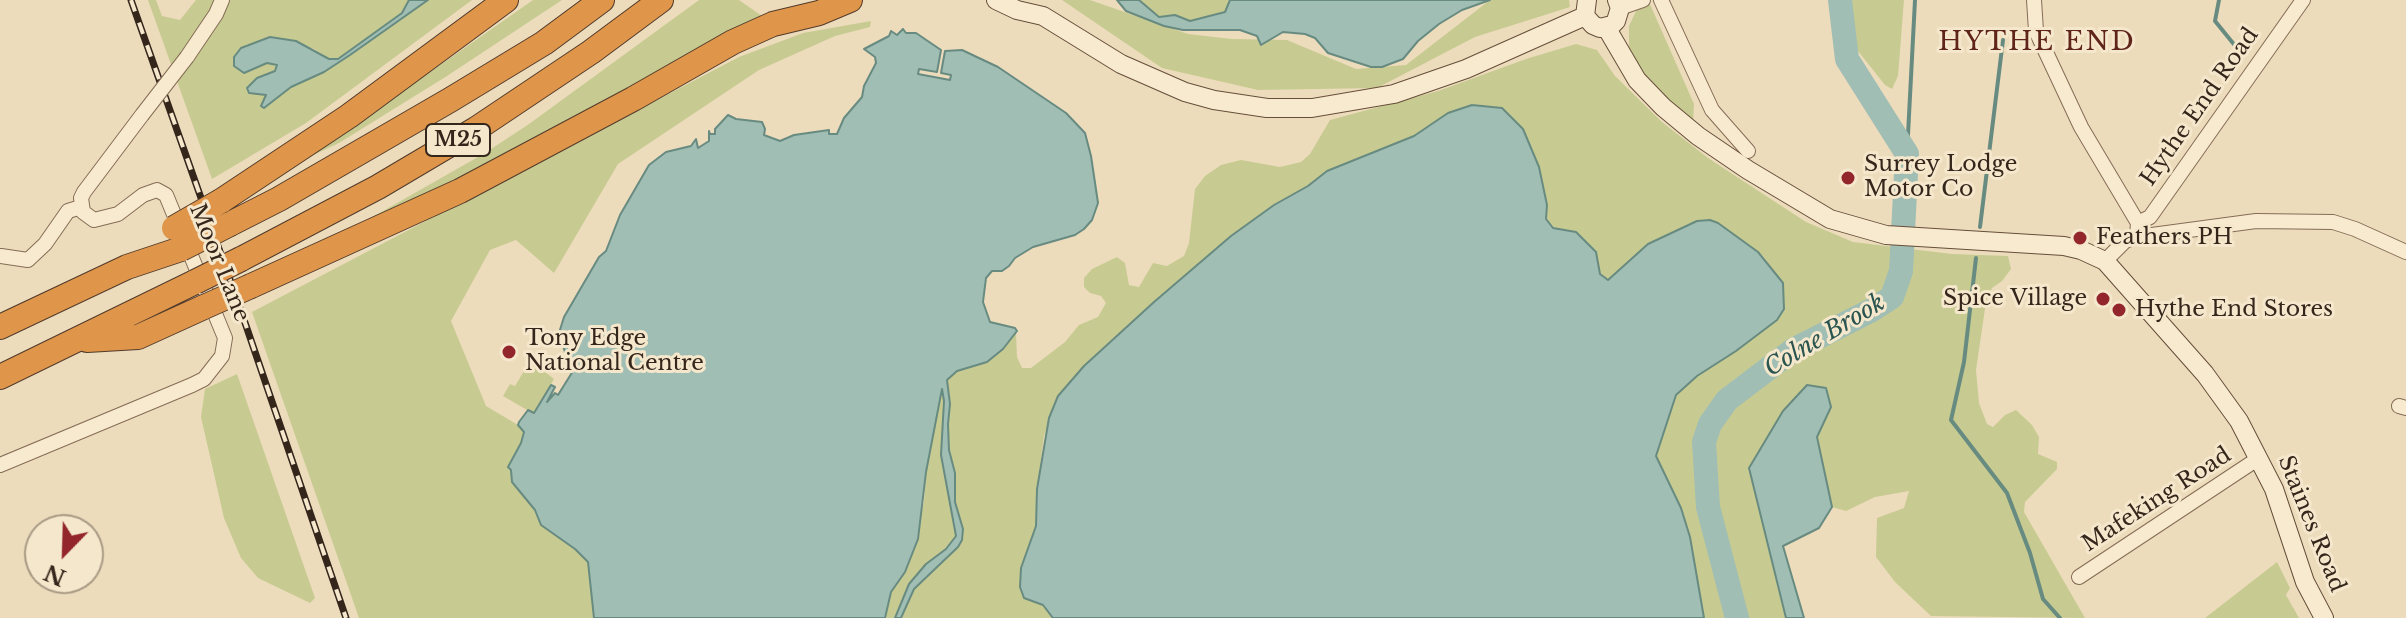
<!DOCTYPE html>
<style>
body{margin:0}
#map{position:relative;width:2406px;height:618px;overflow:hidden;background:#eddcbc;font-family:"Libre Baskerville",serif}
canvas{display:block}
.north{position:absolute;left:24px;top:514px;width:80px;height:80px;box-sizing:border-box;background:#f5e7cc;border:2px solid #a89a85;border-radius:50%;rotate:203deg;font-size:22px;font-weight:700;line-height:32px;text-align:center;color:#34261b}
.north::after{content:'';display:block;margin:auto;width:28px;height:36px;background:#93262d;clip-path:polygon(50% 0,100% 100%,50% 72%,0 100%)}
</style>
<div id="map">
<canvas width="2406" height="618"></canvas>
<div class="north">N</div>
</div>
<script>
const ctx = document.querySelector('canvas').getContext('2d');
ctx.lineJoin = 'round';
function fillPath(path, color) { ctx.fillStyle = color; ctx.fill(path, 'evenodd'); }
const poly = rows => new Path2D(rows.map(r => 'M' + r).join(''));
function stroke(path, color, width, dash) { ctx.strokeStyle = color; ctx.lineWidth = width; ctx.lineCap = dash ? 'butt' : 'round'; ctx.setLineDash(dash || []); ctx.stroke(path); }
function label(font, color, halo, rows, align = 'center') {
  ctx.font = font + ' "Libre Baskerville",serif'; ctx.lineWidth = 6; ctx.setLineDash([]); ctx.textBaseline = 'middle'; ctx.strokeStyle = halo; ctx.fillStyle = color; for (const [text, x, y, turn = 0] of rows) {
    ctx.save(); ctx.translate(x, y); ctx.rotate((+turn || 0) * Math.PI / 180); ctx.textAlign = isNaN(turn) ? turn : align; if (halo) ctx.strokeText(text, 0, 0); ctx.fillText(text, 0, 0); ctx.restore();
  }
}
fillPath(poly([
 [148,0,156,0,162,16,180,20,196,0,409,0,402,13,338,59,329,59,314,49,270,37,246,45,244,73,267,63,277,65,275,71,257,78,250,93,266,95,261,106,264,107,291,87,324,72,350,55,428,0,472,0,306,123,212,179],
 [533,0,562,0,447,76,339,143,309,157],
 [699,0,739,0,762,16,473,173,371,221,369,219,485,153,529,124],
 [1062,0,1090,0,1188,34,1232,39,1287,40,1356,69,1406,65,1490,0,1569,0,1570,7,1475,37,1377,88,1258,90,1162,68],
 [1139,0,1230,0,1225,12,1190,21,1175,15,1159,17],
 [1841,0,1904,0,1898,76,1892,89,1885,85,1850,41,1844,26],
 [1649,2,1694,104,1693,124,1648,83,1629,47,1629,26,1637,9],
 [871,21,870,27,835,36,759,70,618,164,554,273,516,240,490,250,451,321,486,406,518,425,524,432,521,443,508,466,512,470,512,482,535,510,542,525,575,549,588,562,594,618,359,618,252,312,739,57,803,33],
 [1576,44,1597,50,1615,76,1662,122,1708,158,1806,222,1853,242,1952,254,2008,256,2011,269,2002,281,1992,288,1986,302,1976,370,1979,403,1987,424,1993,427,2005,415,2016,410,2032,425,2039,437,2038,454,2057,462,2057,469,2025,502,2024,512,2085,618,1931,616,1895,582,1876,557,1877,518,1904,508,1909,491,1875,497,1846,511,1832,507,1817,437,1831,407,1749,468,1786,618,1704,618,1690,537,1681,508,1656,456,1676,395,1697,376,1749,342,1771,322,1782,303,1783,283,1763,256,1718,223,1648,244,1609,280,1600,274,1596,252,1576,232,1553,228,1546,219,1547,205,1448,113,1414,136,1327,171,1308,186,1273,205,1231,236,1154,302,1084,366,1058,396,1044,436,1037,489,1036,526,1021,568,1020,587,1024,598,1043,605,1053,618,901,618,914,589,958,547,962,540,963,529,955,502,955,473,949,450,948,424,950,404,946,380,956,371,987,362,1016,333,1017,357,1022,368,1031,368,1065,342,1079,325,1098,317,1106,303,1101,296,1090,293,1084,287,1084,278,1092,269,1117,257,1125,263,1129,285,1139,287,1153,263,1167,266,1184,256,1189,243,1195,189,1205,176,1221,165,1241,160,1280,167,1301,162,1310,154,1330,120,1438,91,1526,59],
 [534,363,554,379,534,414,503,396,510,384,515,386,524,371,528,373],
 [237,374,315,598,310,603,258,578,241,558,224,518,201,417,205,389],
 [942,386,944,401,941,455,956,536,946,549,926,564,909,584,895,618,885,618,891,592,905,572,924,502,926,472],
 [2277,562,2290,588,2286,595,2299,618,2205,618]
]), '#c7cb91');
const water = poly([
 [409,0,428,0,350,55,324,72,291,87,264,108,261,106,266,95,249,93,247,88,257,78,275,71,277,65,267,63,244,73,234,66,234,57,241,48,270,37,296,41,329,59,338,59,402,13,409,0],
 [1117,0,1139,0,1159,17,1175,15,1190,21,1225,12,1230,0,1490,0,1462,10,1439,24,1418,41,1403,59,1382,67,1371,67,1328,53,1315,38,1305,34,1283,32,1261,45,1257,36,1240,30,1183,30,1164,26,1126,11,1117,0],
 [903,29,906,33,916,33,941,50,937,72,919,69,918,74,950,80,951,75,941,73,945,51,962,50,998,67,1066,113,1085,133,1091,156,1098,203,1092,220,1084,229,1075,235,1033,247,1015,258,1009,266,1002,271,992,271,986,278,983,302,990,322,1015,328,1017,331,1003,349,987,362,957,371,947,380,950,404,948,424,949,450,955,473,955,502,963,529,962,540,958,547,914,589,901,618,895,618,909,584,926,564,946,549,956,536,941,455,944,401,942,389,926,472,918,539,905,572,891,592,885,618,594,618,588,562,575,549,541,525,535,510,512,482,511,470,508,467,521,443,524,432,518,425,519,422,528,410,534,413,551,385,555,387,547,402,555,393,558,395,578,363,573,359,571,362,568,351,565,352,559,333,564,317,599,257,606,251,620,215,649,165,666,152,691,146,696,139,698,148,709,141,709,131,710,134,715,134,715,129,728,115,736,119,762,122,765,129,764,135,780,141,794,135,829,130,829,134,837,134,844,118,862,97,864,86,876,63,875,57,864,49,889,36,891,31,897,35,903,29],
 [1472,105,1502,108,1523,129,1539,167,1547,205,1546,219,1553,228,1576,232,1596,252,1600,274,1608,280,1648,244,1697,221,1710,220,1718,223,1758,252,1783,283,1784,309,1777,320,1736,351,1697,376,1676,395,1656,456,1681,508,1690,537,1704,618,1053,618,1043,605,1024,598,1020,587,1021,568,1036,526,1037,489,1049,418,1058,396,1084,366,1154,302,1231,236,1274,205,1308,186,1327,171,1414,136,1448,113,1472,105],
 [1807,385,1826,388,1831,407,1817,437,1832,507,1819,528,1783,546,1804,618,1786,618,1749,468,1783,411,1807,385]
]);
fillPath(water, '#a0beb4');
stroke(water, '#688b81', 2);
stroke(poly([
 [2219,0,2215,21,2241,53],
 [1907,154,1915,0],
 [1980,227,2003,40],
 [1976,258,1964,362,1951,420,2007,493,2030,553,2043,599,2060,618]
]), '#688b81', 4);
stroke(poly([
 [1737,618,1708,507,1704,442,1710,424,1727,400,1793,350,1872,310,1892,297,1901,271,1907,154,1847,59,1840,0]
]), '#a0beb4', 24);
const street = poly([
 [1661,0,1712,110,1748,151],
 [2034,0,2036,31,2081,127,2138,223],
 [1620,8,1643,0],
 [187,57,216,14,222,0],
 [2137,237,2138,223,2150,217,2303,0],
 [1,256,28,260,45,244,68,211,81,207],
 [2105,261,2125,241,2137,237,2256,221,2333,222,2355,229,2406,252],
 [2399,406,2406,408],
 [0,465,192,385,204,379,222,356,225,338,166,195,157,190,143,195,118,214,94,220,83,212,81,198,84,192,142,115],
 [2079,577,2259,458]
]);
const secondary = poly([
 [996,0,1017,10,1043,16,1121,64,1185,92,1214,100,1267,108,1312,108,1394,94,1466,69,1585,16],
 [1587,0,1585,16,1593,25,1600,28,1612,25,1616,21,1620,8,1617,0],
 [1606,27,1637,80,1663,107,1698,136,1748,170,1830,219,1886,235,2064,246,2081,250,2105,261,2205,374,2239,421,2274,489,2305,582,2324,618]
]);
const highway = poly([
 [221,201,349,116,506,0],
 [230,224,279,199,450,100,544,43,602,0],
 [241,259,378,187,476,129,591,52,661,0],
 [251,286,460,191,633,99,733,42,773,24,819,13,850,0],
 [0,327,127,267,181,249],
 [87,340,138,337,204,307],
 [0,377,195,282]
]);
stroke(street, '#856c56', 16);
stroke(secondary, '#664e3a', 20);
stroke(highway, '#523b2b', 26);
stroke(street, '#f8eacf', 14);
stroke(secondary, '#f8eacf', 18);
stroke(highway, '#df964b', 24);
const rail = poly([
 [131,0,241,311,346,618]
]);
stroke(rail, '#34261b', 7);
stroke(rail, '#f5e7cc', 4, [12]);
const streetBridge = poly([
 [142,115,187,57]
]);
const highwayBridge = poly([
 [174,228,221,201],
 [181,249,230,224],
 [195,282,241,259],
 [204,307,251,286]
]);
stroke(streetBridge, '#856c56', 16, []);
stroke(highwayBridge, '#523b2b', 26, []);
stroke(streetBridge, '#f8eacf', 14);
stroke(highwayBridge, '#df964b', 24);
for (const [x, y, r, color] of [
 [1848,178,8,"#93262d"],
 [2080,238,8,"#93262d"],
 [2103,299,8,"#93262d"],
 [2119,310,8,"#93262d"],
 [509,352,8,"#93262d"]
]) { const dot = new Path2D(); dot.arc(x, y, r, 0, 2 * Math.PI); ctx.fillStyle = color; ctx.fill(dot); stroke(dot, '#f5e7cc', 3); }
for (const [x, y, w] of [
 [458,140,64]
]) { const box = new Path2D(); box.roundRect(x - w / 2, y - 16, w, 32, 6); ctx.fillStyle = '#f5e7cc'; ctx.fill(box); stroke(box, '#34261b', 2); }
label('bold 20px', '#34261b', null, [
 ["M25",458,140]
]);
label('22px', '#34261b', '#f5e7cc', [
 ["Hythe End Road",2200,107,-55],
 ["Moor Lane",219,263,68],
 ["Mafeking Road",2157,500,-33],
 ["Staines Road",2311,524,68]
]);
label('22px', '#34261b', '#f5e7cc', [
 ["Surrey Lodge",1864,165],
 ["Motor Co",1864,190],
 ["Feathers PH",2096,238],
 ["Spice Village",2087,299,"right"],
 ["Hythe End Stores",2135,310],
 ["Tony Edge",525,339],
 ["National Centre",525,364]
], 'left');
label('italic 24px', '#2a544f', '#f5e7cc', [
 ["Colne Brook",1825,336,-31]
]);
ctx.letterSpacing = '2px';
label('26px', '#60251a', '#f5e7cc', [
 ["HYTHE END",2037,43]
]);
ctx.letterSpacing = '0px';
</script>
